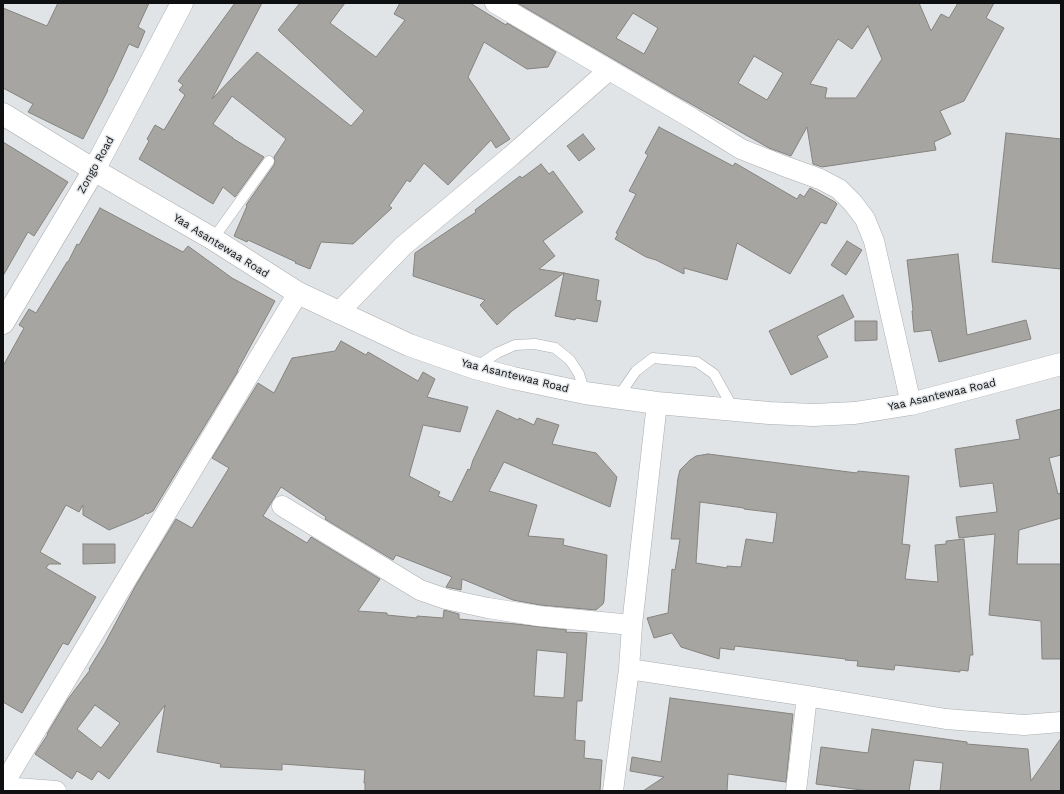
<!DOCTYPE html>
<style>
body{margin:0}
#map{position:relative;width:1064px;height:794px;overflow:hidden;background:#e1e4e7;font-family:"Work Sans",sans-serif}
canvas{display:block}
.frame{position:absolute;inset:0;border:4px solid #0e0f10;pointer-events:none}
</style>
<div id="map">
<canvas width="1064" height="794"></canvas>
<div class="frame"></div>
</div>
<script>
const ctx = document.querySelector('canvas').getContext('2d');
ctx.lineJoin = 'round';
function fillPath(path, color) { ctx.fillStyle = color; ctx.fill(path, 'evenodd'); }
const poly = rows => new Path2D(rows.map(r => 'M' + r).join(''));
function stroke(path, color, width, dash) { ctx.strokeStyle = color; ctx.lineWidth = width; ctx.lineCap = dash ? 'butt' : 'round'; ctx.setLineDash(dash || []); ctx.stroke(path); }
function label(font, color, halo, rows, align = 'center') {
  ctx.font = font + ' "Work Sans",sans-serif'; ctx.lineWidth = 3; ctx.setLineDash([]); ctx.textBaseline = 'middle'; ctx.strokeStyle = halo; ctx.fillStyle = color; for (const [text, x, y, turn = 0] of rows) {
    ctx.save(); ctx.translate(x, y); ctx.rotate((+turn || 0) * Math.PI / 180); ctx.textAlign = isNaN(turn) ? turn : align; if (halo) ctx.strokeText(text, 0, 0); ctx.fillText(text, 0, 0); ctx.restore();
  }
}
const building = poly([
 [58,3,149,3,138,27,145,31,138,48,129,44,113,79,107,90,108,90,83,139,28,112,33,104,3,88,3,8,47,26,58,3],
 [235,3,262,3,212,99,257,52,351,126,364,111,278,30,300,3,345,3,330,23,376,57,405,20,394,14,400,3,470,3,506,25,507,23,556,52,548,67,527,69,484,42,468,77,510,139,496,148,491,140,448,185,424,163,410,182,407,180,389,206,392,208,353,244,321,242,310,269,295,263,296,262,248,240,247,242,234,236,247,206,246,205,274,165,275,161,274,157,286,139,232,96,213,124,233,138,232,138,264,157,235,197,223,187,213,204,139,159,149,141,147,139,155,125,164,130,185,95,179,90,183,85,178,81,235,3],
 [519,3,919,3,931,31,941,14,949,18,958,3,994,3,986,18,1004,28,964,101,940,111,951,134,934,142,936,150,822,167,813,164,807,127,791,156,769,148,675,95,519,4,519,3],
 [633,13,658,28,644,54,616,38,633,13],
 [868,26,882,59,856,98,825,98,827,88,810,84,838,39,852,49,868,26],
 [754,56,783,73,767,100,738,83,754,56],
 [659,127,733,166,735,163,797,199,800,194,804,197,810,188,835,202,837,204,826,224,821,222,790,274,737,243,727,280,684,268,684,274,656,260,646,257,615,239,618,234,616,233,636,194,629,191,648,155,645,153,659,127],
 [1006,133,1061,139,1061,269,992,262,1006,133],
 [583,134,595,149,579,161,567,146,583,134],
 [3,142,68,182,34,236,28,232,3,276,3,142],
 [541,164,549,174,553,171,583,212,543,241,555,256,539,269,564,273,512,311,497,325,480,305,485,300,413,276,415,253,476,212,475,210,520,176,522,178,541,164],
 [100,208,183,252,188,246,232,278,275,301,237,371,238,371,153,511,147,514,145,513,144,515,136,519,109,530,83,515,83,505,79,512,66,505,40,552,61,564,49,564,46,568,96,597,68,645,63,643,22,713,3,702,3,366,24,328,19,325,29,309,36,313,67,262,68,262,77,244,79,245,100,208],
 [847,241,862,250,846,275,831,265,847,241],
 [958,254,967,335,1026,320,1031,339,939,362,931,330,914,332,912,311,913,310,907,260,958,254],
 [564,273,599,280,596,300,601,301,597,322,576,318,575,320,555,316,564,273],
 [843,295,854,317,817,336,828,357,791,375,769,331,843,295],
 [855,321,877,321,877,340,855,341,855,321],
 [341,341,366,355,368,352,418,381,423,372,435,379,427,397,468,407,460,432,423,425,409,476,440,492,438,496,452,502,468,469,470,470,473,460,497,410,518,420,519,418,534,425,537,418,559,425,552,444,596,453,617,477,610,507,504,462,489,491,537,505,528,536,564,539,563,545,607,555,604,601,603,604,596,610,540,605,513,600,462,579,461,590,446,587,452,577,396,555,393,560,325,519,326,517,281,487,263,516,307,543,311,537,380,579,358,611,387,613,387,615,417,618,417,616,443,618,444,610,459,614,459,619,516,624,567,630,565,632,587,633,582,701,577,701,575,740,585,741,584,758,602,760,600,791,365,791,365,783,364,783,365,770,282,764,282,770,220,767,221,764,157,752,165,705,109,779,98,771,92,780,77,771,72,779,35,754,48,734,47,734,68,699,90,670,89,669,105,643,136,585,176,519,192,528,229,468,212,458,258,383,274,393,292,358,335,351,341,341],
 [537,650,567,653,564,698,534,696,537,650],
 [95,705,120,723,101,748,77,729,95,705],
 [1061,409,1061,455,1049,458,1058,494,1061,493,1061,518,1019,530,1017,564,1061,564,1061,659,1042,659,1041,621,989,615,995,534,959,538,956,517,997,512,993,483,960,487,955,449,1020,439,1016,420,1061,409],
 [708,454,857,473,858,471,909,476,902,544,910,545,905,579,938,582,935,545,946,544,946,541,964,539,973,655,970,655,968,671,960,670,960,672,895,665,894,670,857,666,858,661,845,660,846,659,735,646,734,650,720,648,719,659,681,647,672,633,654,638,647,618,668,613,672,569,675,570,680,539,671,539,678,478,680,470,690,460,696,456,708,454],
 [700,502,744,508,744,509,777,513,773,543,746,539,741,567,727,566,727,568,696,563,700,502],
 [83,544,115,544,115,563,83,564,83,544],
 [670,698,793,714,786,782,728,774,727,791,643,791,664,777,630,771,632,757,661,762,670,698],
 [872,729,967,742,967,744,1028,749,1031,781,1061,738,1061,791,940,791,943,763,914,760,909,791,869,791,816,784,821,747,868,753,872,729]
]);
fillPath(building, '#a7a5a1');
stroke(building, '#858380', 1);
const service = poly([
 [213,239,269,161],
 [476,367,497,353,515,345,535,344,555,348,570,360,579,374,585,393],
 [618,397,636,371,653,358,697,362,714,374,734,410]
]);
const minor = poly([
 [495,3,693,119,741,149,784,166,820,179,839,189,853,203,865,219,874,241,911,404],
 [338,313,403,246,511,156,609,70],
 [282,506,420,590,446,599,488,608,539,616,632,625],
 [629,669,807,696,946,719,1024,725,1061,722],
 [3,785,298,293],
 [3,787,56,791],
 [613,791,629,669,632,625,657,403],
 [796,791,807,696]
]);
const tertiary = poly([
 [3,114,94,170,213,239,298,293,409,345,475,368,513,378,585,393,657,403,769,413,813,415,855,413,911,404,1061,364],
 [3,323,94,170,182,3]
]);
stroke(service, '#aaadaf', 11);
stroke(minor, '#aaadaf', 21);
stroke(tertiary, '#aaadaf', 23);
stroke(service, '#fff', 10);
stroke(minor, '#fff', 20);
stroke(tertiary, '#fff', 22);
label('11px', '#0e0f10', '#e1e4e7', [
 ["Zongo Road",96,165,-61],
 ["Yaa Asantewaa Road",221,246,32],
 ["Yaa Asantewaa Road",515,376,14],
 ["Yaa Asantewaa Road",942,395,-13]
]);
</script>
